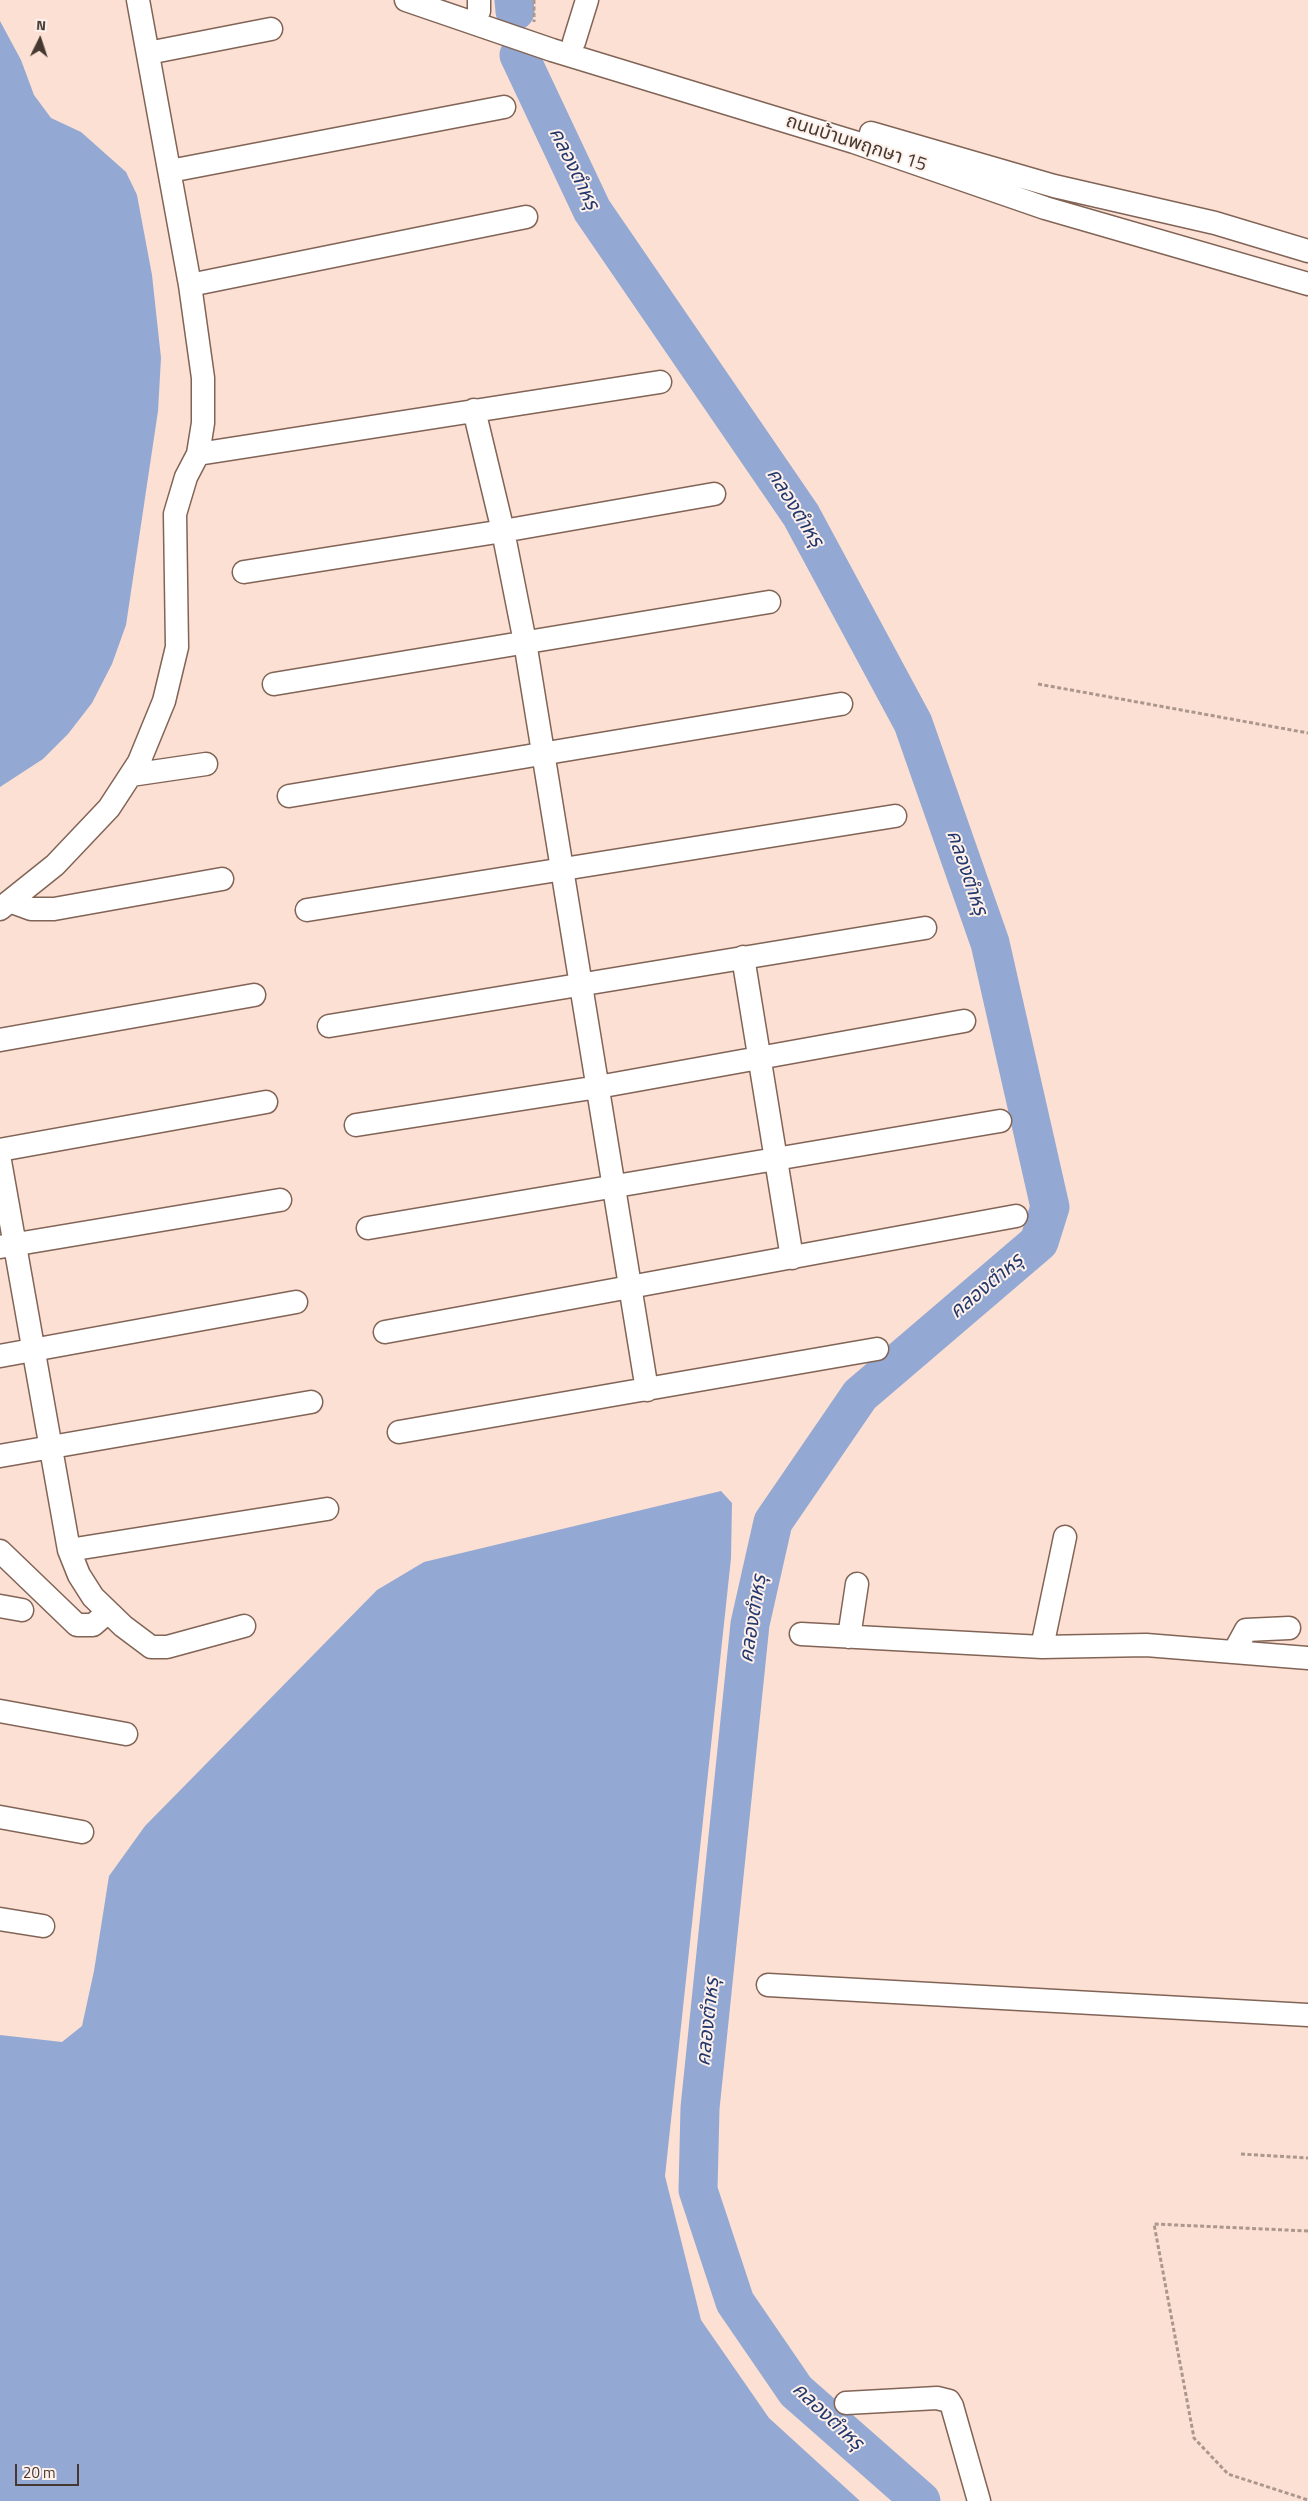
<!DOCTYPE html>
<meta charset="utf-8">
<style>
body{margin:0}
#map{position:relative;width:1308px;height:2501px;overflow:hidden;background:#fbe0d3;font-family:"Titillium Web",sans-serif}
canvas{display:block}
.north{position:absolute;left:15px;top:15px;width:50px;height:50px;-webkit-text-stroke:4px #fef0ea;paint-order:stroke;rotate:4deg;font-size:14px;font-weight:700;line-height:20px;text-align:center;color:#453831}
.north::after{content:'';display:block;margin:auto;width:18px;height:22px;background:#453831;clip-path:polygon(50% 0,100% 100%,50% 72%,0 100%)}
.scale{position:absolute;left:15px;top:2464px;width:64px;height:22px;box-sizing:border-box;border:2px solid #453831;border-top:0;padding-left:6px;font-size:15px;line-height:18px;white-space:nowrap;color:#453831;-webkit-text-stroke:4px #fef0ea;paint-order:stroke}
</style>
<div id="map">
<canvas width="1308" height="2501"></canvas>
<div class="north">N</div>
<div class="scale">20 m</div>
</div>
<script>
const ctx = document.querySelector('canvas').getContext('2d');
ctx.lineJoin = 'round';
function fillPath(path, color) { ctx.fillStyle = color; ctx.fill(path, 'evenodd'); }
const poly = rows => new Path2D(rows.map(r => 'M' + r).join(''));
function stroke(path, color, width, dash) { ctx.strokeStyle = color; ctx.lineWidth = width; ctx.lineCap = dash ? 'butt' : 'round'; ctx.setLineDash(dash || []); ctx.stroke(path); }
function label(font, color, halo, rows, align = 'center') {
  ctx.font = font + ' "Titillium Web","Noto Sans Thai",sans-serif'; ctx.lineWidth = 4; ctx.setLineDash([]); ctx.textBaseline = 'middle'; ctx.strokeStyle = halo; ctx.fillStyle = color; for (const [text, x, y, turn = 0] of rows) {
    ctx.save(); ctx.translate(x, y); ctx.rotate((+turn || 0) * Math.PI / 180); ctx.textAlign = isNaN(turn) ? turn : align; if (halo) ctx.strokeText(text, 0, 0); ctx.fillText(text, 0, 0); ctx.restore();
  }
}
fillPath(poly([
 [0,21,21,60,34,95,51,118,81,132,126,172,137,195,152,275,161,358,158,411,126,625,112,664,92,703,68,734,43,759,0,787],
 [721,1491,732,1503,731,1558,665,2176,701,2320,769,2418,860,2501,0,2501,0,2035,62,2042,82,2026,94,1971,109,1876,145,1826,377,1590,424,1562]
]), '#93a8d3');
stroke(poly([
 [514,0,515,11],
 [519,55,592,210,801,515,913,723,990,943,1050,1207,1039,1242,860,1395,773,1522,750,1624,700,2108,698,2190,735,2302,796,2391,921,2501]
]), '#93a8d3', 39);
const minor = poly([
 [406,0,552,50,854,142,1045,208,1308,284],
 [479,11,479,0],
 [574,42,587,0],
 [148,53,271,29],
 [871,133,1054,186,1215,223,1308,251],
 [170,171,504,107],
 [190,285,526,217],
 [474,410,503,531,525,642,647,1390],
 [198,454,660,382],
 [244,572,503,531,714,494],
 [274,684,769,602],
 [131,775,206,764],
 [289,796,841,704],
 [12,902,31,909,54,909,222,879],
 [0,909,55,865,109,808,139,762,164,701,177,647,175,514,186,477,198,454,203,423,203,378,190,285,138,0],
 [307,910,895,816],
 [743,957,792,1258],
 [329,1026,925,928],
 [0,1040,254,995],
 [356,1125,598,1087,964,1021],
 [0,1150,266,1102],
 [0,1161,69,1550,79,1575,93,1597,123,1626,151,1647,167,1647,244,1626],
 [368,1228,1000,1121],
 [0,1247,280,1200],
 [385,1332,1016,1216],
 [0,1356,296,1302],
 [399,1432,877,1349],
 [0,1456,311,1402],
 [69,1550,327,1509],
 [0,1551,77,1625,93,1625,108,1612],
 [0,1606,22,1610],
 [801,1634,1042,1647,1146,1645,1308,1658],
 [849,1637,857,1584],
 [1042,1647,1065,1537],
 [1234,1652,1246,1630,1289,1628],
 [0,1711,126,1734],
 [0,1817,82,1832],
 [0,1919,43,1926],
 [768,1985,1308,2015],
 [846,2403,937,2398,949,2401,952,2406,979,2501]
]);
stroke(minor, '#816456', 25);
stroke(poly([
 [534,0,534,22],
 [1038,684,1308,733],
 [1241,2154,1308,2158],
 [1308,2231,1154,2224,1194,2438,1228,2474,1308,2500]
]), '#ac978d', 3, [4, 2.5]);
stroke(minor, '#fff', 22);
label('19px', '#453831', '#fef0ea', [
 ["ถนนบ้านพฤกษา 15",856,144,18]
]);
label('italic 20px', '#22386d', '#fef0ea', [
 ["คลองตำหรุ",573,169,64],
 ["คลองตำหรุ",794,508,58],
 ["คลองตำหรุ",966,873,71],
 ["คลองตำหรุ",987,1287,-40],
 ["คลองตำหรุ",754,1619,-81],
 ["คลองตำหรุ",709,2022,-84],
 ["คลองตำหรุ",827,2417,43]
]);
</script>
